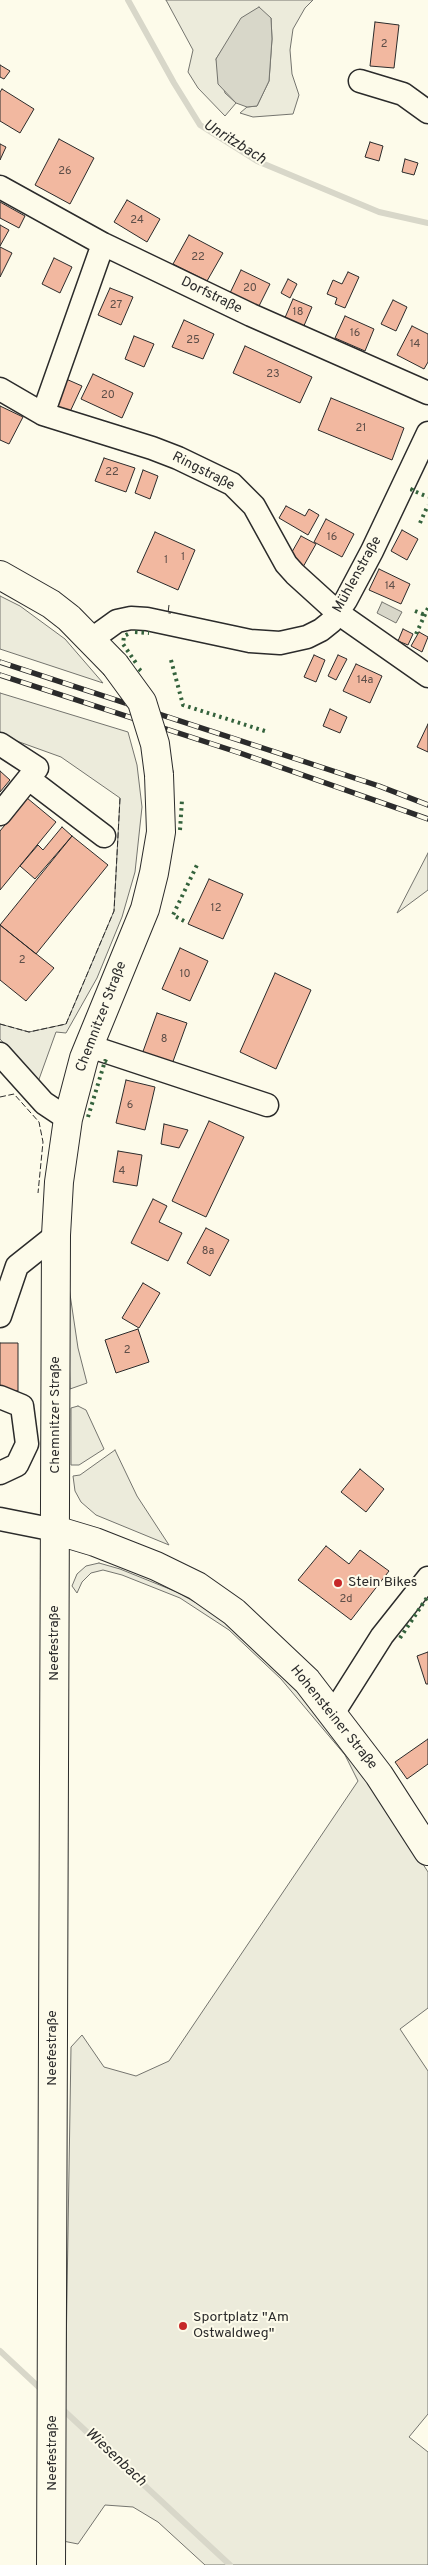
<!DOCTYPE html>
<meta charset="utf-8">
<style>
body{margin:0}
canvas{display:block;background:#fdfbea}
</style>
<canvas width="428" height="2565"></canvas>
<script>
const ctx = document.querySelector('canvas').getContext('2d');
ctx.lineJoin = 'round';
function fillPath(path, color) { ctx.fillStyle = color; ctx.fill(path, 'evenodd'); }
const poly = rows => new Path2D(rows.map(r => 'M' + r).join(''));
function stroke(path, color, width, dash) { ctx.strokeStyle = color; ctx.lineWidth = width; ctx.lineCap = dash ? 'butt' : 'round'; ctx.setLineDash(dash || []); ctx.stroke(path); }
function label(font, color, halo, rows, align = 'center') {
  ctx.font = font + ' Overpass,sans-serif'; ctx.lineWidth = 4; ctx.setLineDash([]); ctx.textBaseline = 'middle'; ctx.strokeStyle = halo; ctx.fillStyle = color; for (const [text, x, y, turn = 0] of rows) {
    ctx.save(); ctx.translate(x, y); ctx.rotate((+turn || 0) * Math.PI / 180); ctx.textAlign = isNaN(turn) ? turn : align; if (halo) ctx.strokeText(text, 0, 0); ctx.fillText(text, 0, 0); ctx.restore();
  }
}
const green = poly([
 [166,0,313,0,305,8,293,29,290,50,292,74,299,95,293,114,253,117,240,113,247,107,257,106,269,81,272,39,271,18,224,47,216,59,225,93,236,103,225,116,198,88,188,72,193,50,166,0],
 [0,596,20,606,65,639,103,683,0,649,0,596],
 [0,693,128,732,137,765,142,807,135,872,122,917,97,978,66,1033,56,1032,38,1082,0,1039,0,1024,29,1032,66,1024,114,911,120,798,61,757,0,735,0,693],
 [428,853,428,890,397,913,428,853],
 [67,1274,78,1348,87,1383,70,1389,67,1274],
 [78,1406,86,1410,104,1449,79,1465,71,1465,71,1408,78,1406],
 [115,1450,137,1496,169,1545,96,1515,81,1502,75,1491,73,1476,80,1475,115,1450],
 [99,1563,120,1569,177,1592,207,1609,232,1626,289,1678,362,1769,428,1872,428,2008,400,2029,428,2071,428,2414,409,2437,428,2452,428,2565,205,2565,158,2522,133,2507,105,2505,78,2544,63,2541,71,2047,82,2035,104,2067,136,2076,169,2061,358,1781,345,1755,281,1679,229,1630,180,1598,122,1575,103,1570,91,1573,82,1582,77,1593,72,1586,77,1574,86,1566,99,1563]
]);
fillPath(green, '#ecebdb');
stroke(green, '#74746e', 1);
const water = poly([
 [259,7,271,18,272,39,269,81,257,106,247,107,236,103,218,84,216,59,241,18,259,7],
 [382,602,402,612,396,623,377,613,382,602]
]);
fillPath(water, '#d8d7c9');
stroke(water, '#74746e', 1);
stroke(poly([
 [128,0,174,83,200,125,257,161,379,212,428,223],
 [0,2351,43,2391],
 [59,2406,230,2565]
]), '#d8d7c9', 6);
const building = poly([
 [375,22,399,25,394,68,370,66,375,22],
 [0,65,10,71,4,79,0,77,0,65],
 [2,89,34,109,20,133,0,121,0,92,2,89],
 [59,139,94,158,70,204,35,185,59,139],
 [370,142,383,146,379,161,365,157,370,142],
 [0,144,6,147,0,160,0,144],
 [405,159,418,163,414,175,402,172,405,159],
 [127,200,160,219,147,242,114,222,127,200],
 [0,202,25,216,19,228,0,218,0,202],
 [0,225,9,230,0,246,0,225],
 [189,235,223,253,207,281,173,264,189,235],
 [0,247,12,253,0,277,0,247],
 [54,258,72,267,60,293,42,284,54,258],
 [241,270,270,284,258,308,230,293,241,270],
 [348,272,359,277,345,308,335,304,337,298,327,294,333,280,342,284,348,272],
 [288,279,297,284,290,298,281,293,288,279],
 [110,288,133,297,121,325,98,315,110,288],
 [293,299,312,307,303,328,284,320,293,299],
 [393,300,407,307,396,331,381,324,393,300],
 [345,316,374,329,365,351,335,338,345,316],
 [184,320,214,334,203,359,172,347,184,320],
 [412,326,428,334,428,362,424,369,397,355,412,326],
 [134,336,154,344,144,367,125,359,134,336],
 [245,346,312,377,300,403,233,373,245,346],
 [93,374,133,393,122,418,81,399,93,374],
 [66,379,82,386,69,414,53,406,66,379],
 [331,398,404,428,392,460,318,430,331,398],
 [0,406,23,417,9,444,0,440,0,406],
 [104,458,135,468,126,492,95,481,104,458],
 [143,470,158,476,150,499,135,493,143,470],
 [286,506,305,516,309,509,319,515,308,535,279,518,286,506],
 [326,519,354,534,342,557,314,542,326,519],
 [402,530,418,539,407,560,391,551,402,530],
 [155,532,195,550,178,590,137,572,155,532],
 [301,536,316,544,303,567,288,559,301,536],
 [379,569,410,584,401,604,369,590,379,569],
 [403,629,413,634,408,645,398,641,403,629],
 [419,632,428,637,422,652,411,646,419,632],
 [314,655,325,660,316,682,304,677,314,655],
 [338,655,347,659,336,680,328,676,338,655],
 [356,664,382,676,370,703,343,691,356,664],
 [330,709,347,717,340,733,323,726,330,709],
 [428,724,428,752,417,747,428,724],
 [0,771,10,780,0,792,0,771],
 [27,798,56,822,0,890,0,831,27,798],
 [62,827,72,836,35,879,20,866,38,845,43,850,62,827],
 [72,836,108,865,36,954,0,925,72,836],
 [209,879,243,894,223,939,188,924,209,879],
 [0,925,54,968,26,1001,0,980,0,925],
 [180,948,208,961,190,1001,162,989,180,948],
 [275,973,311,990,276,1069,240,1052,275,973],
 [157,1013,187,1023,171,1067,141,1057,157,1013],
 [126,1080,155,1087,145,1130,116,1123,126,1080],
 [209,1121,244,1137,206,1217,172,1201,209,1121],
 [164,1124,188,1130,179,1148,161,1144,164,1124],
 [118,1151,142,1155,137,1186,113,1182,118,1151],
 [153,1199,167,1206,159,1222,182,1233,168,1261,131,1243,153,1199],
 [206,1228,229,1240,210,1276,187,1263,206,1228],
 [143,1283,160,1293,139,1328,122,1318,143,1283],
 [138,1329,149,1362,116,1373,105,1340,138,1329],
 [0,1343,18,1343,18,1391,0,1391,0,1343],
 [360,1469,384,1489,366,1512,341,1492,360,1469],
 [326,1546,349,1564,360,1550,389,1571,351,1620,298,1580,326,1546],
 [428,1652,428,1684,426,1684,417,1656,428,1652],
 [428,1739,428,1764,407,1779,395,1762,428,1739]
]);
fillPath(building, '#f2b8a0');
stroke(building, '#2b2b2b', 1);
const minor = poly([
 [360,81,403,94,428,112],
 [0,187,103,244,251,315,428,393],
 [0,389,43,414,152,448,178,458,232,484,254,506,286,564,295,574,338,613,428,676],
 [43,414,103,244],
 [92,639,117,621,131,618,147,619,250,641,280,643,307,637,321,630,331,622,346,600,372,551,428,433],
 [0,744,37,768,0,814],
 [29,779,104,836],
 [89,1046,267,1105],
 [0,1054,44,1103,68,1119],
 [0,1316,17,1266,56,1235],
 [0,1397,22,1406,27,1444,17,1465,0,1473],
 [0,1519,55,1530],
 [332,1715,382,1636,428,1578]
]);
const major = poly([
 [0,575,51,604,69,618,115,665],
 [55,1530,95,1542,156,1566,197,1586,234,1612,307,1681,379,1775,428,1851],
 [51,2565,56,1235,59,1182,68,1119,84,1058,145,909,154,873,161,832,159,775]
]);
stroke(minor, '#2b2b2b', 25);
stroke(major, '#2b2b2b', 30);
stroke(minor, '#fdfbea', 22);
stroke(major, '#fdfbea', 28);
const rail = poly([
 [0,662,379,786,428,805],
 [0,675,240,753,428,819]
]);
stroke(rail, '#2b2b2b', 5.5);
stroke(rail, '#fdfbea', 4, [11]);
const majorBridge = poly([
 [115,665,142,702,155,744,159,775]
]);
stroke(majorBridge, '#2b2b2b', 30, []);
stroke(majorBridge, '#fdfbea', 28);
stroke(poly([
 [413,488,412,490,428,497],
 [420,523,428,505],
 [415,611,425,615],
 [135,632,149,633],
 [128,634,124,636,123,644,136,663],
 [416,634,428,608],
 [171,660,183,705,268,732],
 [139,669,142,672],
 [180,830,182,800],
 [184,921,173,915,197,865],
 [88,1117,105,1061,107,1062],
 [400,1638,428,1596]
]), '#34623c', 4, [2.5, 4]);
stroke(poly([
 [169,605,168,613,171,613],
 [0,1024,29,1032,66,1024,114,911,120,798],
 [0,1097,14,1094,39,1122,43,1142,38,1193]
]), '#2b2b2b', 1, [6, 2.5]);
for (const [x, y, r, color] of [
 [338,1583,5,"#c62828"],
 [183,2326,5,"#c62828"]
]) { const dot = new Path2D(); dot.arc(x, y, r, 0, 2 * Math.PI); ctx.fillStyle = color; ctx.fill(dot); stroke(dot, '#fdfbea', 2); }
label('11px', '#5d4e48', null, [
 ["2",384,45],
 ["26",65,172],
 ["24",137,221],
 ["22",198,258],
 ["20",250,289],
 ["27",116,306],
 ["18",298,313],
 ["16",355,334],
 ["25",193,341],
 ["14",415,345],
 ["23",273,375],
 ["20",108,396],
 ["21",361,429],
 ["22",112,473],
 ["16",332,538],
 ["1",183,558],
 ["1",166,561],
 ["14",390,587],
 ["14a",365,681],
 ["12",216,909],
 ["2",22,961],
 ["10",185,975],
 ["8",164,1040],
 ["6",130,1106],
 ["4",122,1172],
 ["8a",208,1252],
 ["2",127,1351],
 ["2d",346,1600]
]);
label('14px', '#2b2b2b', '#fdfbea', [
 ["Dorfstraße",211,296,26],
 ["Ringstraße",203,472,27],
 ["Mühlenstraße",358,575,-61],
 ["Chemnitzer Straße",102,1017,-69],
 ["Chemnitzer Straße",56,1415,-90],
 ["Neefestraße",55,1643,-90],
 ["Hohensteiner Straße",333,1718,51],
 ["Neefestraße",53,2048,-90],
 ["Neefestraße",53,2453,-90]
]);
label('14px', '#2b2b2b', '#fdfbea', [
 ["Stein Bikes",348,1583],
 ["Sportplatz \"Am",193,2318],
 ["Ostwaldweg\"",193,2334]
], 'left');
label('italic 15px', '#2b2b2b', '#fdfbea', [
 ["Unritzbach",234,143,32],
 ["Wiesenbach",115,2458,43]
]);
</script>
